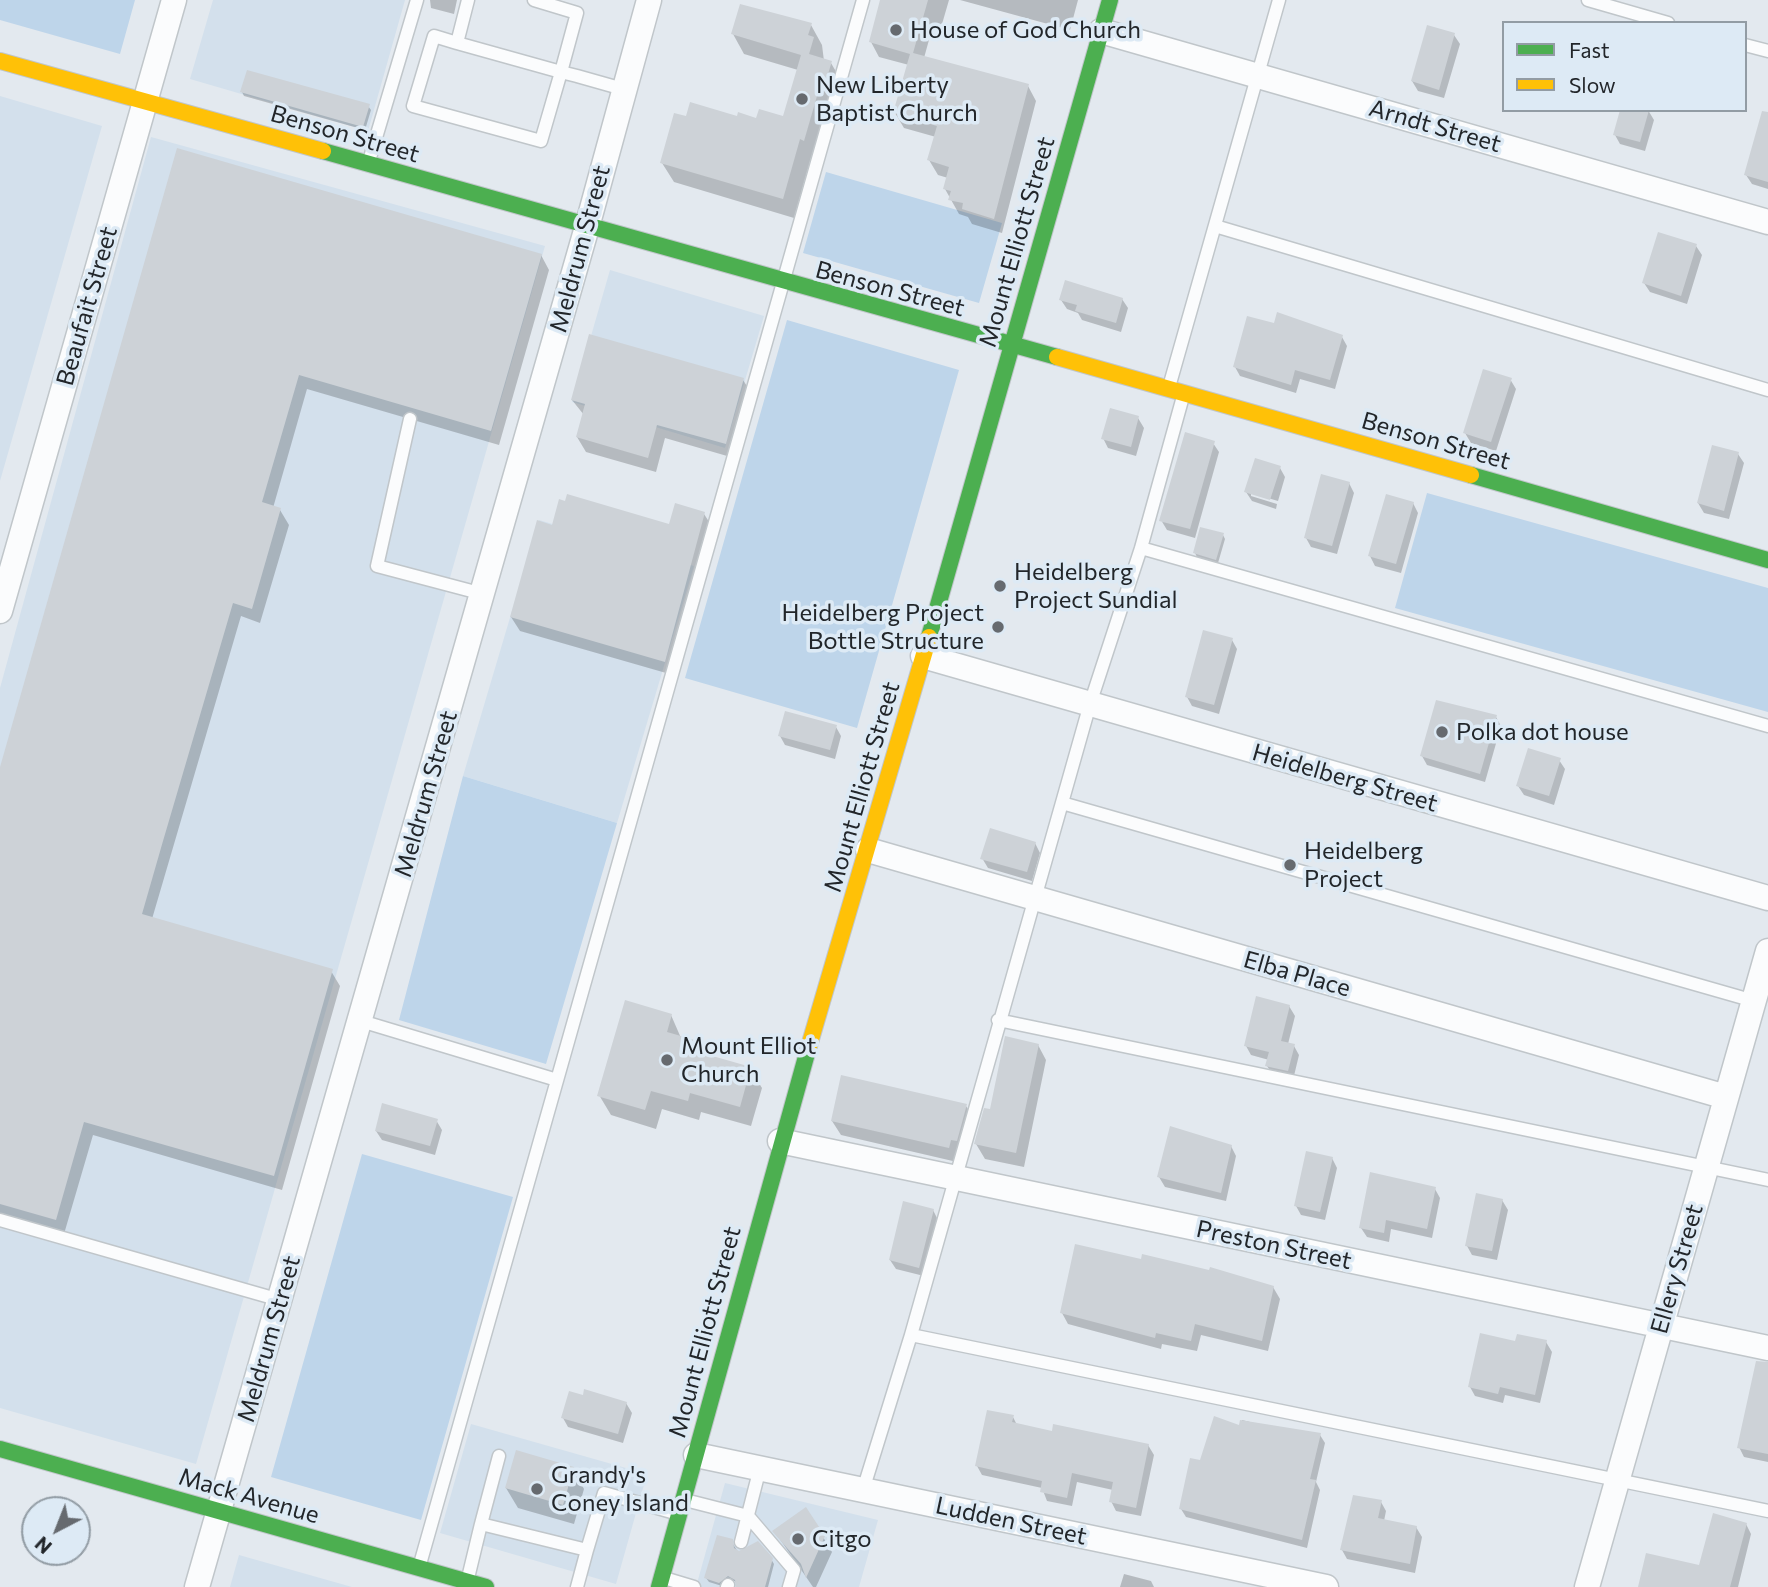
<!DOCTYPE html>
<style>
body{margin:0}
#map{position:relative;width:1768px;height:1587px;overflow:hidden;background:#e3e9ef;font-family:Commissioner,sans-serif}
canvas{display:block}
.legend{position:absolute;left:1502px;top:21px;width:245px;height:91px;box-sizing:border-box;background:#ddeaf5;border:2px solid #929ca4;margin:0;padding:9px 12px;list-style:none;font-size:21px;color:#22262a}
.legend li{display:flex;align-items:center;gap:14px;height:35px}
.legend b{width:35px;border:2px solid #929ca4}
.north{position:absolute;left:21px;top:1496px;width:70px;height:70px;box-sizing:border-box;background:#ddeaf5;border:2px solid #929ca4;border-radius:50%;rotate:222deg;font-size:19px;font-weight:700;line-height:28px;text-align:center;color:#22262a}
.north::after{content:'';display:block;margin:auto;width:24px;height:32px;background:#666a6f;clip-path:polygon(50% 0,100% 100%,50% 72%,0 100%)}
</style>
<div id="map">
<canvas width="1768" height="1587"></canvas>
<ul class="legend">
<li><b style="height:9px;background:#4caf50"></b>Fast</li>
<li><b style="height:9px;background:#ffc107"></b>Slow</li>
</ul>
<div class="north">N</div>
</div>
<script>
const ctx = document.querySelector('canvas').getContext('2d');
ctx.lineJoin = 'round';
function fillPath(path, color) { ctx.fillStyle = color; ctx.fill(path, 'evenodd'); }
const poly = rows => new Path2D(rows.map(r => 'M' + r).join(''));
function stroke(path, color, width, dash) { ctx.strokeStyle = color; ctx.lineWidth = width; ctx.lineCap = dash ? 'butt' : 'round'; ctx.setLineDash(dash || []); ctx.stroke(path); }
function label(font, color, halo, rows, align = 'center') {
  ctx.font = font + ' Commissioner,sans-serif'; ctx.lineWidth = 7; ctx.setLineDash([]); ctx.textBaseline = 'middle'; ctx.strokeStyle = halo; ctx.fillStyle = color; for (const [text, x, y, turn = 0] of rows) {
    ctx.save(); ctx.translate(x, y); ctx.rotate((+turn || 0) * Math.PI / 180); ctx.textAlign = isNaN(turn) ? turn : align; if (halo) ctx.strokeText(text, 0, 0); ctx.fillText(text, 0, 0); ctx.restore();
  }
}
fillPath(poly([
 [213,0,405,0,368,131,190,79],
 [0,96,102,126,0,481],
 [151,137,545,246,196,1464,0,1408,0,688],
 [610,270,764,316,725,448,572,402],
 [539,520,694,566,617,823,463,776],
 [471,1424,647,1474,616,1584,440,1533],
 [725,1483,878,1520,859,1587,696,1587],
 [239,1555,352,1587,230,1587]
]), '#d3e0ec');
fillPath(poly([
 [0,0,135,0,120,54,0,20],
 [826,172,1002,223,979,303,803,253],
 [787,320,959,370,857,728,685,678],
 [1427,493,1768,588,1768,712,1395,608],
 [463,776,617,823,546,1064,399,1020],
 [362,1154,513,1197,421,1520,271,1477]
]), '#bed5ea');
fillPath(poly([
 [430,0,457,0,454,14,431,8],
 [882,0,949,0,940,31,932,29,924,58,1028,86,1036,101,1002,233,972,224,968,217,959,214,945,189,948,178,938,175,929,160,936,137,904,128,895,113,909,65,879,57,871,42],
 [960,0,1078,0,1070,30],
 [811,25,822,45,824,61,831,63,842,82,815,159,811,158,794,218,674,182,662,163,687,119,784,118,798,70,744,54,733,34],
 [1454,35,1460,44,1444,98,1418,91,1412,81],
 [242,92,368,106,371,110,365,130,244,96],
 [1648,110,1654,120,1645,151,1620,144,1615,135],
 [1768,133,1768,189,1752,184,1746,175],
 [179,150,541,255,549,270,499,445,307,389,273,508,280,510,289,525,260,623,241,616,152,919,331,971,340,986,282,1190,93,1135,64,1234,0,1215,0,775],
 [1696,246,1702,255,1687,304,1650,292,1644,283],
 [1122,299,1128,308,1121,332,1082,320,1078,313,1067,309,1061,300],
 [1342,337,1347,346,1335,389,1300,379,1296,393,1240,376,1235,367],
 [1510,379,1516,389,1496,451,1471,443,1465,433],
 [743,380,752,394,734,458,665,438,656,472,586,452,577,437,584,415,572,400],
 [1138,418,1144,428,1136,456,1108,448,1103,438],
 [1213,443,1219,452,1195,538,1167,530,1161,520],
 [1738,454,1744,463,1729,519,1704,513,1698,503],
 [1280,468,1285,477,1278,501,1251,493,1251,496,1277,504,1276,509,1252,501,1246,492],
 [1349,483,1354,493,1337,554,1311,547,1306,538],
 [1413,503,1418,513,1401,573,1375,566,1370,556],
 [704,514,713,528,673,675,520,631,511,617,553,527,671,526],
 [1223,535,1225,539,1218,563,1197,557,1195,553],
 [1232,640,1237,649,1219,714,1192,706,1187,697],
 [1496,717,1501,726,1485,782,1427,765,1422,756],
 [836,727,841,736,835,759,785,745,780,736],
 [1559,760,1565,769,1554,805,1524,795,1518,786],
 [1035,843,1040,853,1032,881,988,868,982,858],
 [1289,1006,1295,1016,1288,1044,1294,1046,1299,1055,1293,1080,1273,1075,1267,1066,1269,1060,1251,1055,1246,1046],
 [671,1015,681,1038,704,1044,711,1057,750,1069,762,1088,751,1126,701,1112,699,1120,662,1109,656,1129,611,1115,599,1095],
 [1038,1045,1046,1060,1024,1167,985,1159,976,1144,991,1111],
 [966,1106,975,1120,957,1162,841,1135,832,1121],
 [436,1120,442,1130,435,1155,382,1140,376,1131],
 [1231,1146,1236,1156,1226,1201,1165,1187,1159,1177],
 [1332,1158,1337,1168,1325,1220,1301,1215,1296,1206],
 [1435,1189,1440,1198,1432,1238,1391,1229,1389,1242,1367,1237,1361,1228],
 [1502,1200,1508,1210,1497,1260,1472,1255,1467,1246],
 [933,1210,938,1220,924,1276,896,1269,890,1260],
 [1143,1261,1273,1287,1280,1299,1268,1351,1201,1335,1197,1351,1162,1344,1161,1349,1068,1324,1062,1313],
 [1546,1342,1552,1352,1540,1403,1505,1395,1503,1403,1475,1396,1470,1387,1516,1343],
 [1768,1383,1768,1462,1744,1457,1739,1447],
 [626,1403,632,1413,623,1443,568,1427,563,1418],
 [1013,1417,1017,1425,1053,1433,1148,1445,1154,1455,1141,1516,1116,1511,1111,1501,1113,1490,1077,1482,1072,1506,1047,1501,1042,1488,982,1475,977,1466],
 [1242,1420,1300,1434,1320,1435,1325,1443,1316,1482,1320,1490,1307,1548,1186,1517,1181,1509,1240,1427],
 [573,1469,584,1489,574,1524,518,1508,506,1488],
 [1381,1502,1386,1511,1384,1521,1416,1527,1422,1537,1415,1573,1347,1559,1342,1550],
 [1746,1524,1751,1534,1738,1587,1640,1587,1700,1567],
 [775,1532,823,1537,832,1552,816,1587,813,1587],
 [731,1541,738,1552,771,1559,774,1564,768,1587,738,1587,735,1581,726,1581,722,1586,709,1582,706,1578],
 [1124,1574,1151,1581,1154,1587,1120,1587]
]), '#0003');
fillPath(poly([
 [880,0,928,0,913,53,1029,84,994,219,962,209,963,203,948,200,951,191,943,189,949,167,927,160,937,126,893,113,910,54,869,42],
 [740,4,812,23,808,35,814,37,809,54,832,61,823,90,819,89,804,141,800,139,783,199,660,163,674,113,686,116,690,102,737,116,738,112,756,118,759,109,783,116,801,55,731,34],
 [1427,25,1455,33,1439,90,1411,81],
 [247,70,370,104,363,127,240,92],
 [1620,110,1649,110,1640,142,1613,135],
 [1762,111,1768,112,1768,182,1744,175],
 [177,148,542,254,491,431,299,375,262,502,281,508,252,609,233,603,163,841,142,914,333,969,274,1176,84,1122,56,1220,0,1204,0,767],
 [1658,232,1697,244,1681,296,1642,283],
 [1065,280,1123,298,1116,323,1075,311,1077,305,1059,300],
 [1277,312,1343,335,1330,380,1295,370,1291,385,1233,367,1247,316,1274,323],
 [589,334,744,378,726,444,657,425,648,458,576,437,585,404,571,400],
 [1483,369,1512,378,1491,442,1463,433],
 [1110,408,1139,416,1131,447,1101,439],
 [1185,432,1215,441,1190,529,1159,521],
 [1712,445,1739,452,1724,511,1697,503],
 [1255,458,1281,466,1270,500,1244,492],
 [1321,474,1350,482,1332,546,1304,538],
 [567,494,669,524,675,503,705,512,665,662,510,617,537,520,552,525,559,499,565,501],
 [1386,494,1414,502,1396,564,1368,556],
 [1200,527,1224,533,1216,560,1193,553],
 [1203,630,1233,638,1214,705,1185,697],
 [1436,700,1497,715,1480,774,1420,756],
 [785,711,837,725,830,750,778,736],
 [1528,748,1561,758,1549,796,1516,786],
 [990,828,1036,842,1027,872,980,859],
 [1256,996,1290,1005,1281,1041,1295,1044,1288,1071,1265,1066,1269,1052,1244,1046],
 [625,1000,672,1014,667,1032,705,1043,702,1053,751,1067,740,1107,690,1093,688,1101,651,1091,645,1110,597,1096],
 [1005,1036,1039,1044,1016,1153,974,1144,984,1108,990,1109],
 [841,1075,967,1104,957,1141,951,1140,949,1148,831,1121],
 [382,1103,438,1119,430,1146,375,1131],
 [1170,1126,1232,1145,1221,1193,1157,1177],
 [1306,1151,1333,1157,1320,1212,1294,1206],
 [1370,1172,1436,1187,1427,1229,1386,1220,1384,1233,1359,1228],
 [1476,1193,1503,1199,1492,1251,1465,1246],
 [903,1201,934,1209,919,1268,889,1260],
 [1075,1244,1141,1259,1142,1254,1209,1270,1210,1267,1274,1286,1262,1341,1195,1324,1191,1341,1156,1333,1155,1338,1060,1313],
 [1480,1333,1515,1341,1517,1334,1547,1340,1535,1395,1500,1387,1498,1394,1468,1387],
 [1756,1361,1768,1362,1768,1454,1737,1448],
 [584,1389,627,1402,618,1434,561,1418,569,1391,583,1395],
 [987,1410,1014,1415,1012,1422,1052,1431,1053,1424,1149,1444,1136,1508,1109,1502,1113,1482,1072,1473,1067,1498,1040,1492,1042,1481,975,1466],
 [1214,1416,1239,1425,1240,1420,1321,1433,1310,1479,1316,1480,1302,1540,1179,1509,1190,1458,1200,1460],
 [516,1450,574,1467,563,1505,505,1488],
 [1353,1495,1382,1500,1378,1518,1417,1526,1410,1564,1340,1550],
 [806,1507,825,1536,806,1578,801,1564,772,1531],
 [1713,1513,1747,1523,1730,1587,1638,1587,1646,1553,1699,1565],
 [717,1535,733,1539,734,1548,739,1551,758,1541,773,1558,765,1587,736,1587,735,1580,728,1576,719,1583,704,1578]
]), '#cdd2d7');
const lane = poly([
 [534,0,577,13,561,72,541,141,413,106,434,36,457,43,561,72,577,76,623,89],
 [1588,0,1668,23],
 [457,43,468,0],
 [1745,45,1768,51],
 [369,161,417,0],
 [1215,226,1768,390],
 [1169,387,1279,0],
 [410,419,377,566,483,594],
 [1141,548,1768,726],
 [1062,803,1754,1001],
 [998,1020,1768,1180],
 [361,1021,557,1080],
 [0,1220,280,1300],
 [911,1335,1090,704,1141,548,1184,393],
 [499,1456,481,1524,587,1550,604,1493,675,1513],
 [863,1490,911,1335,1768,1511],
 [685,1500,748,1516,794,1570,789,1587],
 [741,1542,760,1468],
 [420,1564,863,0],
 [468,1578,481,1524],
 [664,1578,694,1587],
 [577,1587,587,1550],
 [727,1587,728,1585]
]);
const street = poly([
 [1101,31,1768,222],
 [0,611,174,0],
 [923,656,1768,898],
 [868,850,1726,1097],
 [780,1141,1768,1348],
 [696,1455,1326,1587],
 [197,1587,587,227,649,0],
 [1587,1587,1768,951]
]);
const fast = poly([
 [323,151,1057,357],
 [1471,475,1768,560],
 [929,637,1110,0],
 [0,1449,486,1587],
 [659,1587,809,1046]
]);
const slow = poly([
 [0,61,323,151],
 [1057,357,1471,475],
 [809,1046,929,637]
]);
stroke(lane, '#c0c6ca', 15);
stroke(street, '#c0c6ca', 27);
stroke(fast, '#c0c6ca', 18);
stroke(slow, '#c0c6ca', 18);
stroke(lane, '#fbfcfd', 12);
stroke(street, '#fbfcfd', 24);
stroke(fast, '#4caf50', 16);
stroke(slow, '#ffc107', 16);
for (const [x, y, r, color] of [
 [896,30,7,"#666a6f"],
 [802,99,7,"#666a6f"],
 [1000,586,7,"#666a6f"],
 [998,627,7,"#666a6f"],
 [1442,732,7,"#666a6f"],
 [1290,865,7,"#666a6f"],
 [667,1060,7,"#666a6f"],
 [537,1489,7,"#666a6f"],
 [798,1539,7,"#666a6f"]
]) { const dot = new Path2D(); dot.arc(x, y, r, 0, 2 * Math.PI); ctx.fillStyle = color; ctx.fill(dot); stroke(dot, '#ddeaf5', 2.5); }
label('24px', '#22262a', '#ddeaf5', [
 ["House of God Church",910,30],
 ["New Liberty",816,85],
 ["Baptist Church",816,113],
 ["Heidelberg",1014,572],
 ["Project Sundial",1014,600],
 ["Heidelberg Project",984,613,"right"],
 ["Bottle Structure",984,641,"right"],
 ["Polka dot house",1456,732],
 ["Heidelberg",1304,851],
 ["Project",1304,879],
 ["Mount Elliot",681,1046],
 ["Church",681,1074],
 ["Grandy's",551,1475],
 ["Coney Island",551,1503],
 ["Citgo",812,1539]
], 'left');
label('24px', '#22262a', '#ddeaf5', [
 ["Arndt Street",1435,126,16],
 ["Benson Street",345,134,16],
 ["Mount Elliott Street",1017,242,-74],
 ["Meldrum Street",580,249,-75],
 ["Benson Street",890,289,15],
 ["Beaufait Street",87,306,-74],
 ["Benson Street",1436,441,16],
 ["Heidelberg Street",1345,778,16],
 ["Mount Elliott Street",862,787,-74],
 ["Meldrum Street",426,794,-74],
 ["Elba Place",1297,974,16],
 ["Preston Street",1274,1245,12],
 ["Ellery Street",1677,1269,-74],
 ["Mount Elliott Street",705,1332,-75],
 ["Meldrum Street",269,1339,-74],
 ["Mack Avenue",249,1496,16],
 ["Ludden Street",1011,1521,12]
]);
</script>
